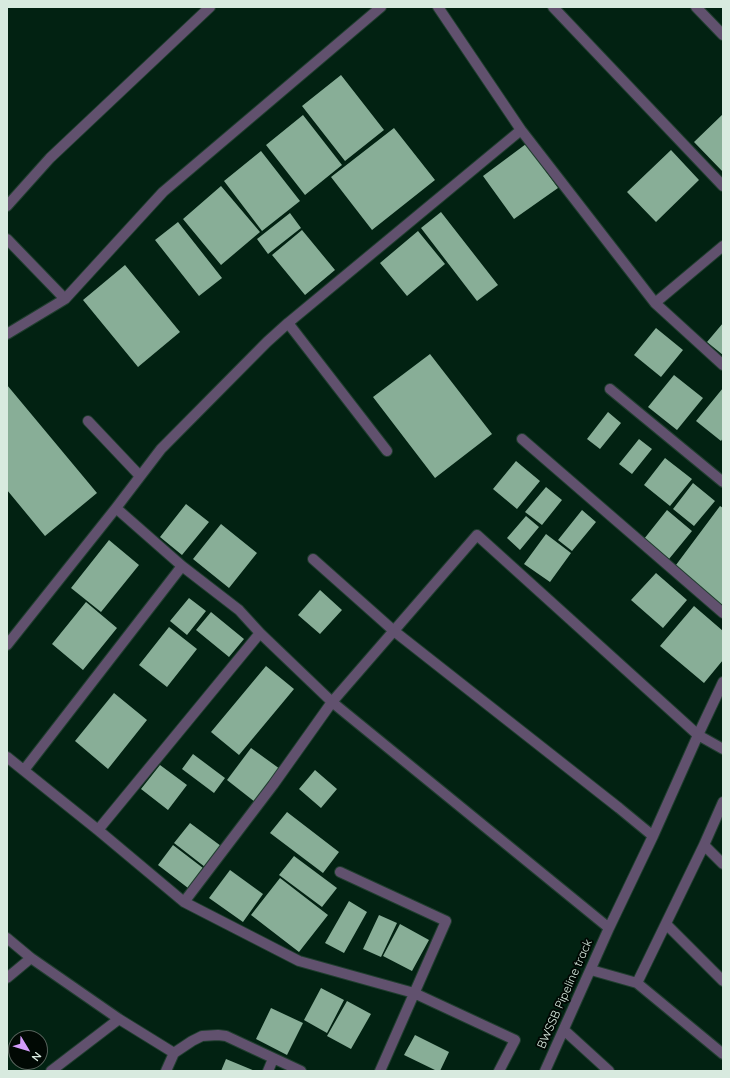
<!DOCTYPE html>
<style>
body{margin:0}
#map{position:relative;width:730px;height:1078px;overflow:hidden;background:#022212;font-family:Quicksand,sans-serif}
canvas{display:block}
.frame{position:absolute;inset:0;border:8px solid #d8eadf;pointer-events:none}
.north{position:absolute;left:8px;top:1030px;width:40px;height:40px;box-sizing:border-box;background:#010904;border:1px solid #57635c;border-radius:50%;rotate:128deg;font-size:11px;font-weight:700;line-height:16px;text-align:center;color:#d8eadf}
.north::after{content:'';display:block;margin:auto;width:14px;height:18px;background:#d49cfb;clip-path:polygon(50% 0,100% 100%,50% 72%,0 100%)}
</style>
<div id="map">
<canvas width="730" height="1078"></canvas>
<div class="frame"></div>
<div class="north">N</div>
</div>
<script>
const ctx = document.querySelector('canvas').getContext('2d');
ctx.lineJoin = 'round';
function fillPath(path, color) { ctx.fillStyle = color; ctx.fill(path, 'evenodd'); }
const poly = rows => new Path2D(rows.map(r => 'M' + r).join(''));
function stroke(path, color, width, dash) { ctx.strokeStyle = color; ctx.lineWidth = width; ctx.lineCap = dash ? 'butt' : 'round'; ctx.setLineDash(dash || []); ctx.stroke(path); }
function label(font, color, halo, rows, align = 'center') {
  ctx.font = font + ' Quicksand,sans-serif'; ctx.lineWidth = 4; ctx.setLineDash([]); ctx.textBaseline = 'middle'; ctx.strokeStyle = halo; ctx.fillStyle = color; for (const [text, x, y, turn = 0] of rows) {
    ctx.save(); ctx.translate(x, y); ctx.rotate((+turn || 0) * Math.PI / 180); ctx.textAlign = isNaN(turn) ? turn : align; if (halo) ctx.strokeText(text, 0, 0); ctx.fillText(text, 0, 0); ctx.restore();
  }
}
fillPath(poly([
 [341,75,384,130,345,161,302,106],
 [723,114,723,172,694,142],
 [303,115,342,165,305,195,266,145],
 [394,128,435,180,372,230,331,177],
 [526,144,558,188,514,219,483,176],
 [671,150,699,180,656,222,627,192],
 [261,151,300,201,262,231,224,181],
 [221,186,260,232,221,265,183,219],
 [441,212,498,285,477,301,421,228],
 [290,213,301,228,268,254,257,239],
 [178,222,222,278,199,296,155,240],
 [302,230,335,270,305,295,272,255],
 [418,231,445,264,407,296,380,263],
 [125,265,180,332,138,367,83,300],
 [723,323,723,355,707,342],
 [656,328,683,350,661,377,634,355],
 [430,354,492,434,435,478,373,397],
 [674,375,703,398,677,430,648,407],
 [7,385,97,493,45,536,7,490],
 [723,388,723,438,721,441,696,421],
 [608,412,621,423,600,449,587,439],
 [639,439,652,449,632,474,619,464],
 [665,458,692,479,670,506,644,485],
 [516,461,540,481,517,509,493,489],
 [693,483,715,501,694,526,673,509],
 [546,487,562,500,542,525,525,512],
 [186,504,209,522,182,555,160,537],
 [720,506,723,508,723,606,673,569],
 [582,510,596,522,572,551,558,540],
 [667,510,692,531,669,559,644,539],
 [526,516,539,527,520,550,507,538],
 [221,524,257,553,229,588,193,559],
 [546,534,571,553,550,582,524,564],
 [109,540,139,565,101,612,71,588],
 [656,573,687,600,663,628,631,600],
 [320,590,342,610,320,634,298,615],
 [189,598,206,611,187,635,170,621],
 [86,602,117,628,83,670,52,644],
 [694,606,723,631,723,660,704,683,660,646],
 [211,612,244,639,229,657,196,630],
 [169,627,197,649,167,687,139,665],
 [266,666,294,689,239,755,211,732],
 [114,693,147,720,108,769,75,741],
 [251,748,280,769,255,802,227,780],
 [193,754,225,778,214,793,182,769],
 [160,765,187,785,168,810,141,789],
 [315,770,337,789,321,808,299,789],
 [287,812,339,852,323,873,270,833],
 [190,823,221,846,205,867,174,843],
 [173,845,203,868,188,888,158,865],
 [294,856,337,888,322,907,279,875],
 [230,870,263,894,243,922,209,898],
 [280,878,328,915,299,952,251,915],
 [349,901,367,912,344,953,325,943],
 [379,915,397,923,381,957,363,949],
 [400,924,429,940,412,971,383,956],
 [321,988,344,1000,327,1033,304,1020],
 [347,1001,371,1014,351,1049,327,1036],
 [271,1008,303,1023,287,1055,256,1039],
 [415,1035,449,1052,440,1071,437,1071,404,1055],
 [226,1059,255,1071,221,1071]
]), '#88ae97');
const minor = poly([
 [438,7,521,130,655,303,723,365],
 [553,7,723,186],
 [696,7,723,35],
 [7,206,50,158,210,7],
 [7,239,65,299],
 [655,303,723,246],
 [288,323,387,451],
 [7,334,65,299,163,192,381,7],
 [610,389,723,482],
 [88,421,140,476],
 [522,439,723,613],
 [313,559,394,631,619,808,653,836],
 [182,566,239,610,260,633,332,702,609,928],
 [7,645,116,508,161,449,267,342,288,323,521,130],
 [7,757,98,830,184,902,299,961,414,993,515,1040,499,1071],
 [24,770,182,566,116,508],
 [98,830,260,633],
 [704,845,723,864],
 [340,872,446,921,380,1071],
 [184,902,273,785,332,702,477,535,698,735,723,749],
 [666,924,723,981],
 [7,938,31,958,119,1019,174,1053,192,1041,202,1036,218,1035,226,1036,301,1071],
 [591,970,637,983,723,1054],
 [7,978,31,958],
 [637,983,704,845,723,802],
 [564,1030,609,1071],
 [51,1071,119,1019],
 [166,1071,174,1053],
 [268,1071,273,1059],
 [545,1071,609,928,653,836,698,735,723,682]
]);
stroke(minor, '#203e2f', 12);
stroke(minor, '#61516e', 10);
label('12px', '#d8eadf', '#010904', [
 ["BWSSB Pipeline track",565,994,-66]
]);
</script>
